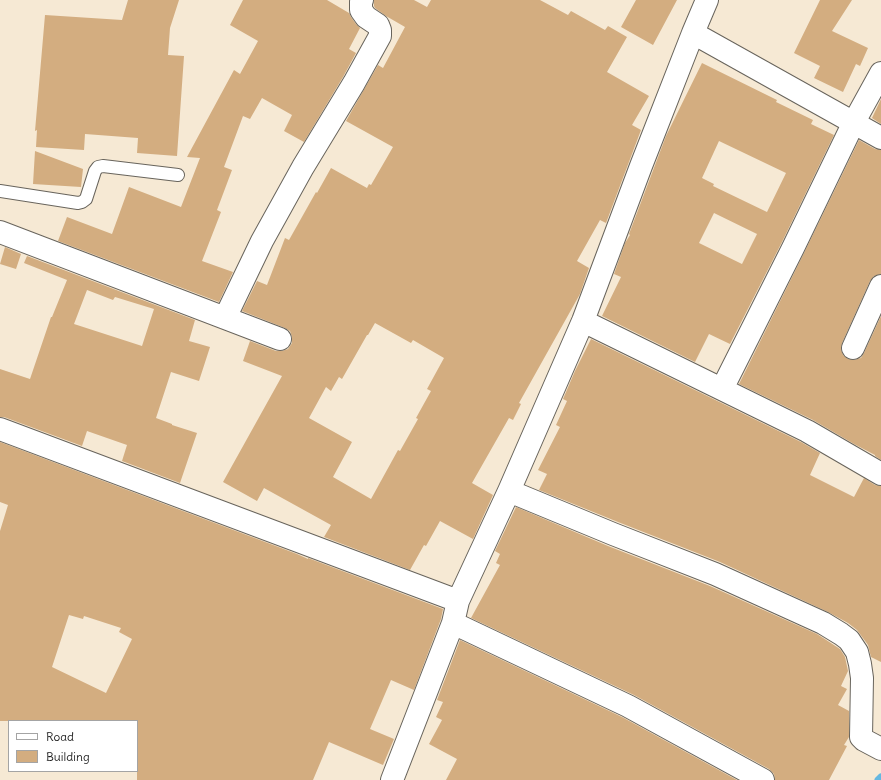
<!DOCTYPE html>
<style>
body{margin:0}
#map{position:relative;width:881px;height:780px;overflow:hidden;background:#f6e9d4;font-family:Delius,sans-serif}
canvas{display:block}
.legend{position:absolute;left:8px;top:720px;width:130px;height:52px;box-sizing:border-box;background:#fff;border:1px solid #a4a4a4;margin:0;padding:5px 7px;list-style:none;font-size:12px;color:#1c1c1c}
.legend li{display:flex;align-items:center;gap:8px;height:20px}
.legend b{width:20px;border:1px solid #a4a4a4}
</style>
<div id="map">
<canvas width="881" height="780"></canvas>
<ul class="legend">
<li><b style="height:5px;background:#fff"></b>Road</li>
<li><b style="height:11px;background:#d3ad80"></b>Building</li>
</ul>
</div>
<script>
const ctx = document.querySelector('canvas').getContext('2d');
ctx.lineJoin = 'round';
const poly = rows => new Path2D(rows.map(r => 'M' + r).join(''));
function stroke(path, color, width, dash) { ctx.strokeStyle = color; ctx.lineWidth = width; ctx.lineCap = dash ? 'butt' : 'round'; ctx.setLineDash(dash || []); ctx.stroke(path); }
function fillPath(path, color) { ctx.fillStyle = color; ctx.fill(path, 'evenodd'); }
stroke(poly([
 [878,780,881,777]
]), '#65b8e1', 7);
fillPath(poly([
 [128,0,179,0,170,28,168,55,184,56,177,156,137,153,138,138,85,134,84,150,36,147,37,130,35,131,45,15,122,20],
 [243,0,327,0,349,13,351,17,356,24,360,28,349,49,356,53,343,77,304,142,284,131,292,115,262,98,250,119,243,116,224,167,232,170,217,210,221,212,202,261,233,272,219,302,58,241,67,217,112,234,129,187,181,207,200,158,187,157,234,70,240,74,258,41,230,25],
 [374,0,414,0,427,7,431,0,540,0,568,15,571,11,605,30,608,26,627,37,607,72,649,96,632,125,641,130,606,223,600,220,577,261,589,268,580,294,519,403,521,404,513,420,509,418,472,483,493,495,473,539,440,521,426,546,424,545,410,570,324,537,331,525,264,488,257,501,223,482,282,376,243,361,250,341,276,351,282,351,288,349,292,343,292,337,290,331,285,328,242,311,257,281,267,285,285,238,289,240,316,192,317,193,331,168,367,188,369,184,371,185,393,147,346,121,378,65,383,68,405,27,386,16,375,8,374,6],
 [375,323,411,343,413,340,444,358,427,389,431,391,416,418,418,419,400,451,398,450,371,499,333,477,352,442,309,418,326,387,331,391,339,377,342,379,367,335,368,335],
 [636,0,677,0,653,45,621,27],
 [820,0,852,0,832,31,868,48,860,66,856,64,843,92,814,78,820,66,794,53],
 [702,63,777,100,776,102,813,120,811,124,834,135,782,242,730,344,709,334,695,362,602,316,621,277,614,274,625,243,630,235,629,234,666,136],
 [719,141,786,173,767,212,713,186,714,184,702,178],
 [714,213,757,234,742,264,699,243],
 [881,99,881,124,872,118],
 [859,140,875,149,881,150,881,274,874,276,870,281,842,343,841,349,843,355,848,359,854,360,861,358,864,353,881,316,881,460,875,456,875,455,854,444,813,420,739,384,804,253],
 [35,151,83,169,81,187,33,184],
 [5,247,21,254,16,269,0,264],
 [27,256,195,320,189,341,210,347,199,381,171,372,156,418,172,424,172,425,197,433,180,483,122,461,127,445,87,431,82,446,4,417,0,417,0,369,30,379,51,317,52,317,67,280,24,263],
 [87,290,113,300,115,297,154,309,142,346,74,324],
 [591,339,801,442,820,453,810,475,854,497,864,478,875,485,881,486,881,662,871,657,868,645,857,630,848,623,828,612,720,562,618,522,539,490,547,474,538,470,560,427,556,425,567,401,563,399,575,371],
 [0,442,297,554,308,559,308,558,443,609,441,619,414,690,391,680,370,729,394,739,383,765,329,742,313,780,137,780,137,721,0,721,0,531,8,505,0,502],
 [69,615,83,619,84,616,121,628,119,632,132,639,106,693,52,667],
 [516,507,608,546,710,586,817,634,840,649,845,657,848,671,841,686,847,689,838,705,849,711,849,737,844,745,847,746,829,780,775,780,774,774,769,769,634,695,471,618,500,565,496,563,500,554,495,551],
 [460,640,622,717,737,780,446,780,457,759,429,744,442,720,436,717,443,702,437,700]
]), '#d3ad80');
const service = poly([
 [0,191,78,203,82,202,86,199,95,171,98,167,103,166,178,175]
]);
const minor = poly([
 [693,33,707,0],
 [0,232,280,339],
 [225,318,262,241,303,167,354,83,380,36,380,30,378,25,366,17,361,10,361,2,362,0],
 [583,321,807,431,881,474],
 [853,348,881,286],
 [722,389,793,248,854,122,881,73],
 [0,429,458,601],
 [509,491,613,534,715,574,823,623,841,634,849,640,857,652,860,664,862,678,861,737,864,740,881,749],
 [453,623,628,706,763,780],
 [392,780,453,623,458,601,509,491,583,321,641,166,693,33,881,138]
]);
stroke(service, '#68645c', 14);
stroke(minor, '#68645c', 24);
stroke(service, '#fff', 12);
stroke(minor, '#fff', 22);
</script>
